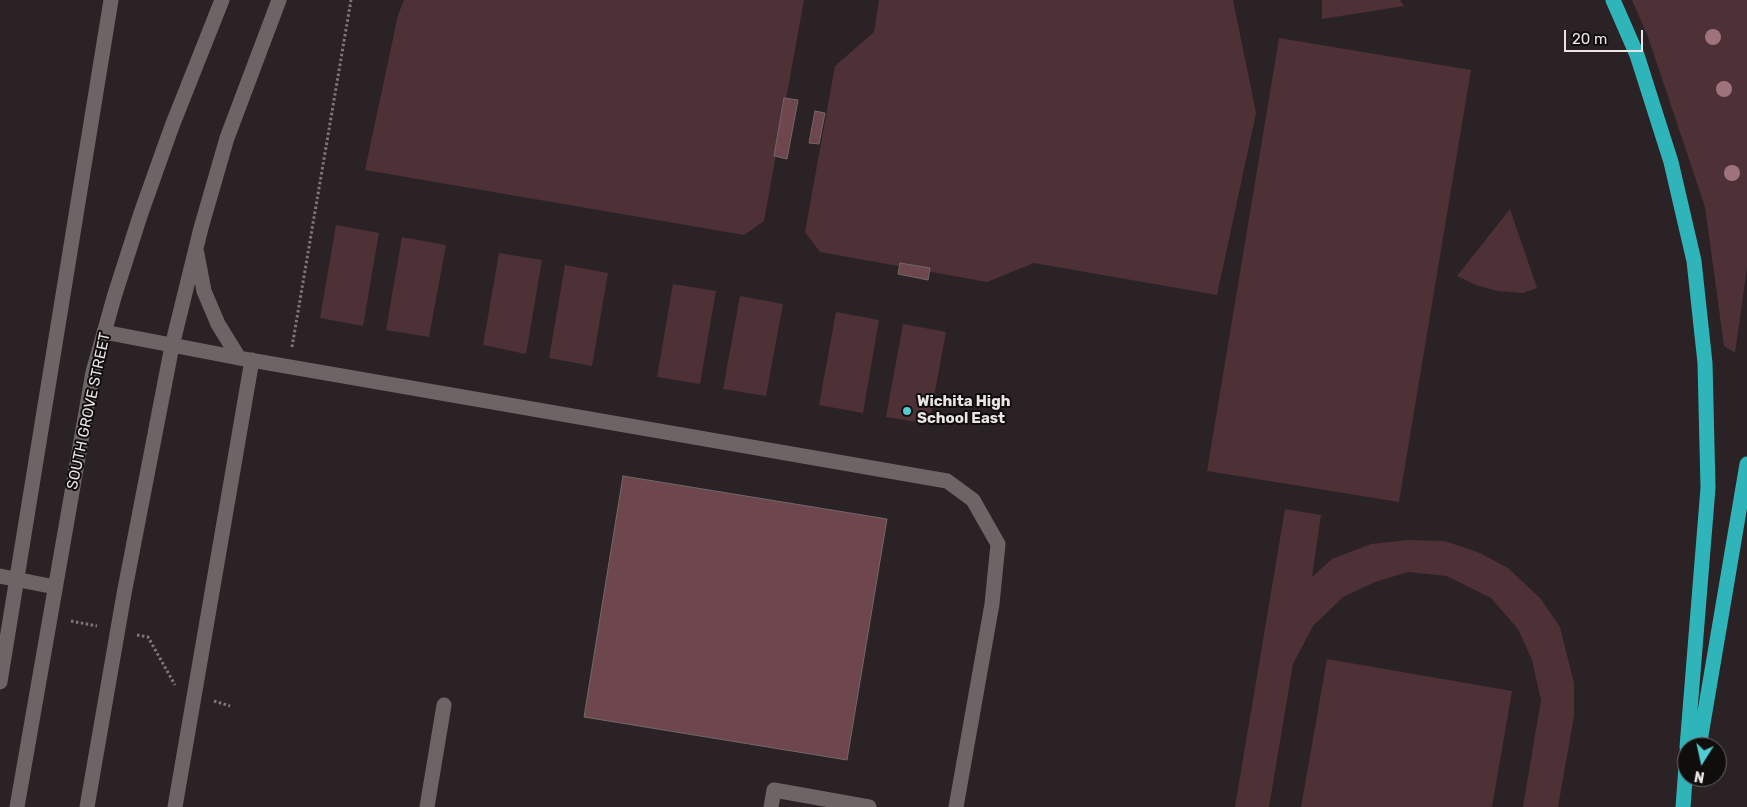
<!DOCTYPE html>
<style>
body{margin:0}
#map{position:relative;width:1747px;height:807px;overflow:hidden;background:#2a2224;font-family:Rubik,sans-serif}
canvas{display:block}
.north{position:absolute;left:1677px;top:737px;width:50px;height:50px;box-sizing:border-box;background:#100d0d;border:1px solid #676363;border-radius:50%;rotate:190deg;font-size:14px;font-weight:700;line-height:20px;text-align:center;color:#eae4e5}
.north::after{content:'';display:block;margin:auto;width:18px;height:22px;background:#52ccd0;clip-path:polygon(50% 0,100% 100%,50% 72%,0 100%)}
.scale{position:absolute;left:1564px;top:30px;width:79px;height:22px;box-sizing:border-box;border:2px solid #eae4e5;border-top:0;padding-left:6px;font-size:15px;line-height:18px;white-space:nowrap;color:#eae4e5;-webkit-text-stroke:4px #100d0d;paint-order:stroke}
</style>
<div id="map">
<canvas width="1747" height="807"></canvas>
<div class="north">N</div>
<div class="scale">20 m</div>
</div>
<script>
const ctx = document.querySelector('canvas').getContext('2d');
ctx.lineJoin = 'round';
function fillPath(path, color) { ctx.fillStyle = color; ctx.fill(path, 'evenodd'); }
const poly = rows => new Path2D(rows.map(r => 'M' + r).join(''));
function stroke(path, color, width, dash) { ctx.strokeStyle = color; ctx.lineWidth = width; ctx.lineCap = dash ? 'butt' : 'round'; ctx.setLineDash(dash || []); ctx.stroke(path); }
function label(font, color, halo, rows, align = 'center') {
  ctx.font = font + ' Rubik,sans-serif'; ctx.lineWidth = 4; ctx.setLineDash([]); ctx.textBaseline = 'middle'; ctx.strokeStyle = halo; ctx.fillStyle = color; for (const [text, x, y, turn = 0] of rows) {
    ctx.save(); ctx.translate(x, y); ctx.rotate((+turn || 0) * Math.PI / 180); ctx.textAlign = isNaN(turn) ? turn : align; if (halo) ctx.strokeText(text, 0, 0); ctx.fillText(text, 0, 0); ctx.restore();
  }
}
fillPath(poly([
 [404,0,804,0,764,221,744,235,365,170,398,15],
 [879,0,1233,0,1256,113,1217,295,1034,263,987,282,820,252,805,232,835,66,874,32],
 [1322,0,1400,0,1404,6,1322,19],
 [1632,0,1747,0,1747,268,1735,353,1724,346,1705,207,1648,37],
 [1279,38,1471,70,1399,502,1207,471],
 [1510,209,1537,288,1523,293,1497,291,1476,285,1457,276],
 [336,225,379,233,363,326,320,318],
 [402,237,446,245,429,337,386,330],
 [499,253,542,260,526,354,483,345],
 [565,265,608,273,592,366,549,358],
 [673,284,716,291,700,384,657,377],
 [740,296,783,304,766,396,723,389],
 [836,312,879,320,863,413,819,405],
 [903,324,946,332,929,424,886,417],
 [1285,509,1321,515,1312,577,1332,559,1371,544,1407,540,1445,541,1480,553,1508,568,1540,598,1560,627,1574,683,1574,716,1558,807,1523,807,1541,700,1532,660,1518,629,1491,598,1447,576,1408,572,1375,582,1343,597,1313,626,1293,664,1269,807,1235,807],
 [1327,659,1512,691,1492,807,1301,807]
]), '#4d3136');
const building = poly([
 [784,98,798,100,787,159,774,156,784,98],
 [815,111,825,113,819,144,809,143,815,111],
 [900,263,930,268,928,280,898,274,900,263],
 [623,476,887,519,847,760,584,717,623,476]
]);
fillPath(building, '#6e464e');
stroke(building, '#72686a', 1);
stroke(poly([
 [292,347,351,0],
 [71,621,97,626],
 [137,635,148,637,175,685],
 [214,701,230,706]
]), '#7e7779', 3, [2.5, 2.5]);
stroke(poly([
 [197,254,204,291,218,324,239,358],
 [104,332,239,358,947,481,973,500,998,544,992,604,956,807],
 [0,576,55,587],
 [0,682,111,0],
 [17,807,93,372,115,294,141,213,172,126,222,0],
 [87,807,124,594,172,346,201,228,227,138,279,0],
 [175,807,252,360],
 [427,807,444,705],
 [771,807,774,790,869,807]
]), '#6d6465', 15);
stroke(poly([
 [1613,0,1637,55,1671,162,1694,261,1705,363,1708,488,1687,747],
 [1699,747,1747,464],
 [1683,807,1687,753]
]), '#2fb5b9', 15);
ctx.fillStyle = '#9f737c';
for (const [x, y] of [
 [1713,37],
 [1724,89],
 [1732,173]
]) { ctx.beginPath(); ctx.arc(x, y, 8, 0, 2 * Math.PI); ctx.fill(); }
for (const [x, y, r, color] of [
 [907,411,5,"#52ccd0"]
]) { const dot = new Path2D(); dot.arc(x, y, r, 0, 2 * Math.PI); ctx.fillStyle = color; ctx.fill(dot); stroke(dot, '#100d0d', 2); }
label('bold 15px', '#eae4e5', '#100d0d', [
 ["Wichita High",917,402],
 ["School East",917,419]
], 'left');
label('15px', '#eae4e5', '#100d0d', [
 ["SOUTH GROVE STREET",89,411,-78]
]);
</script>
